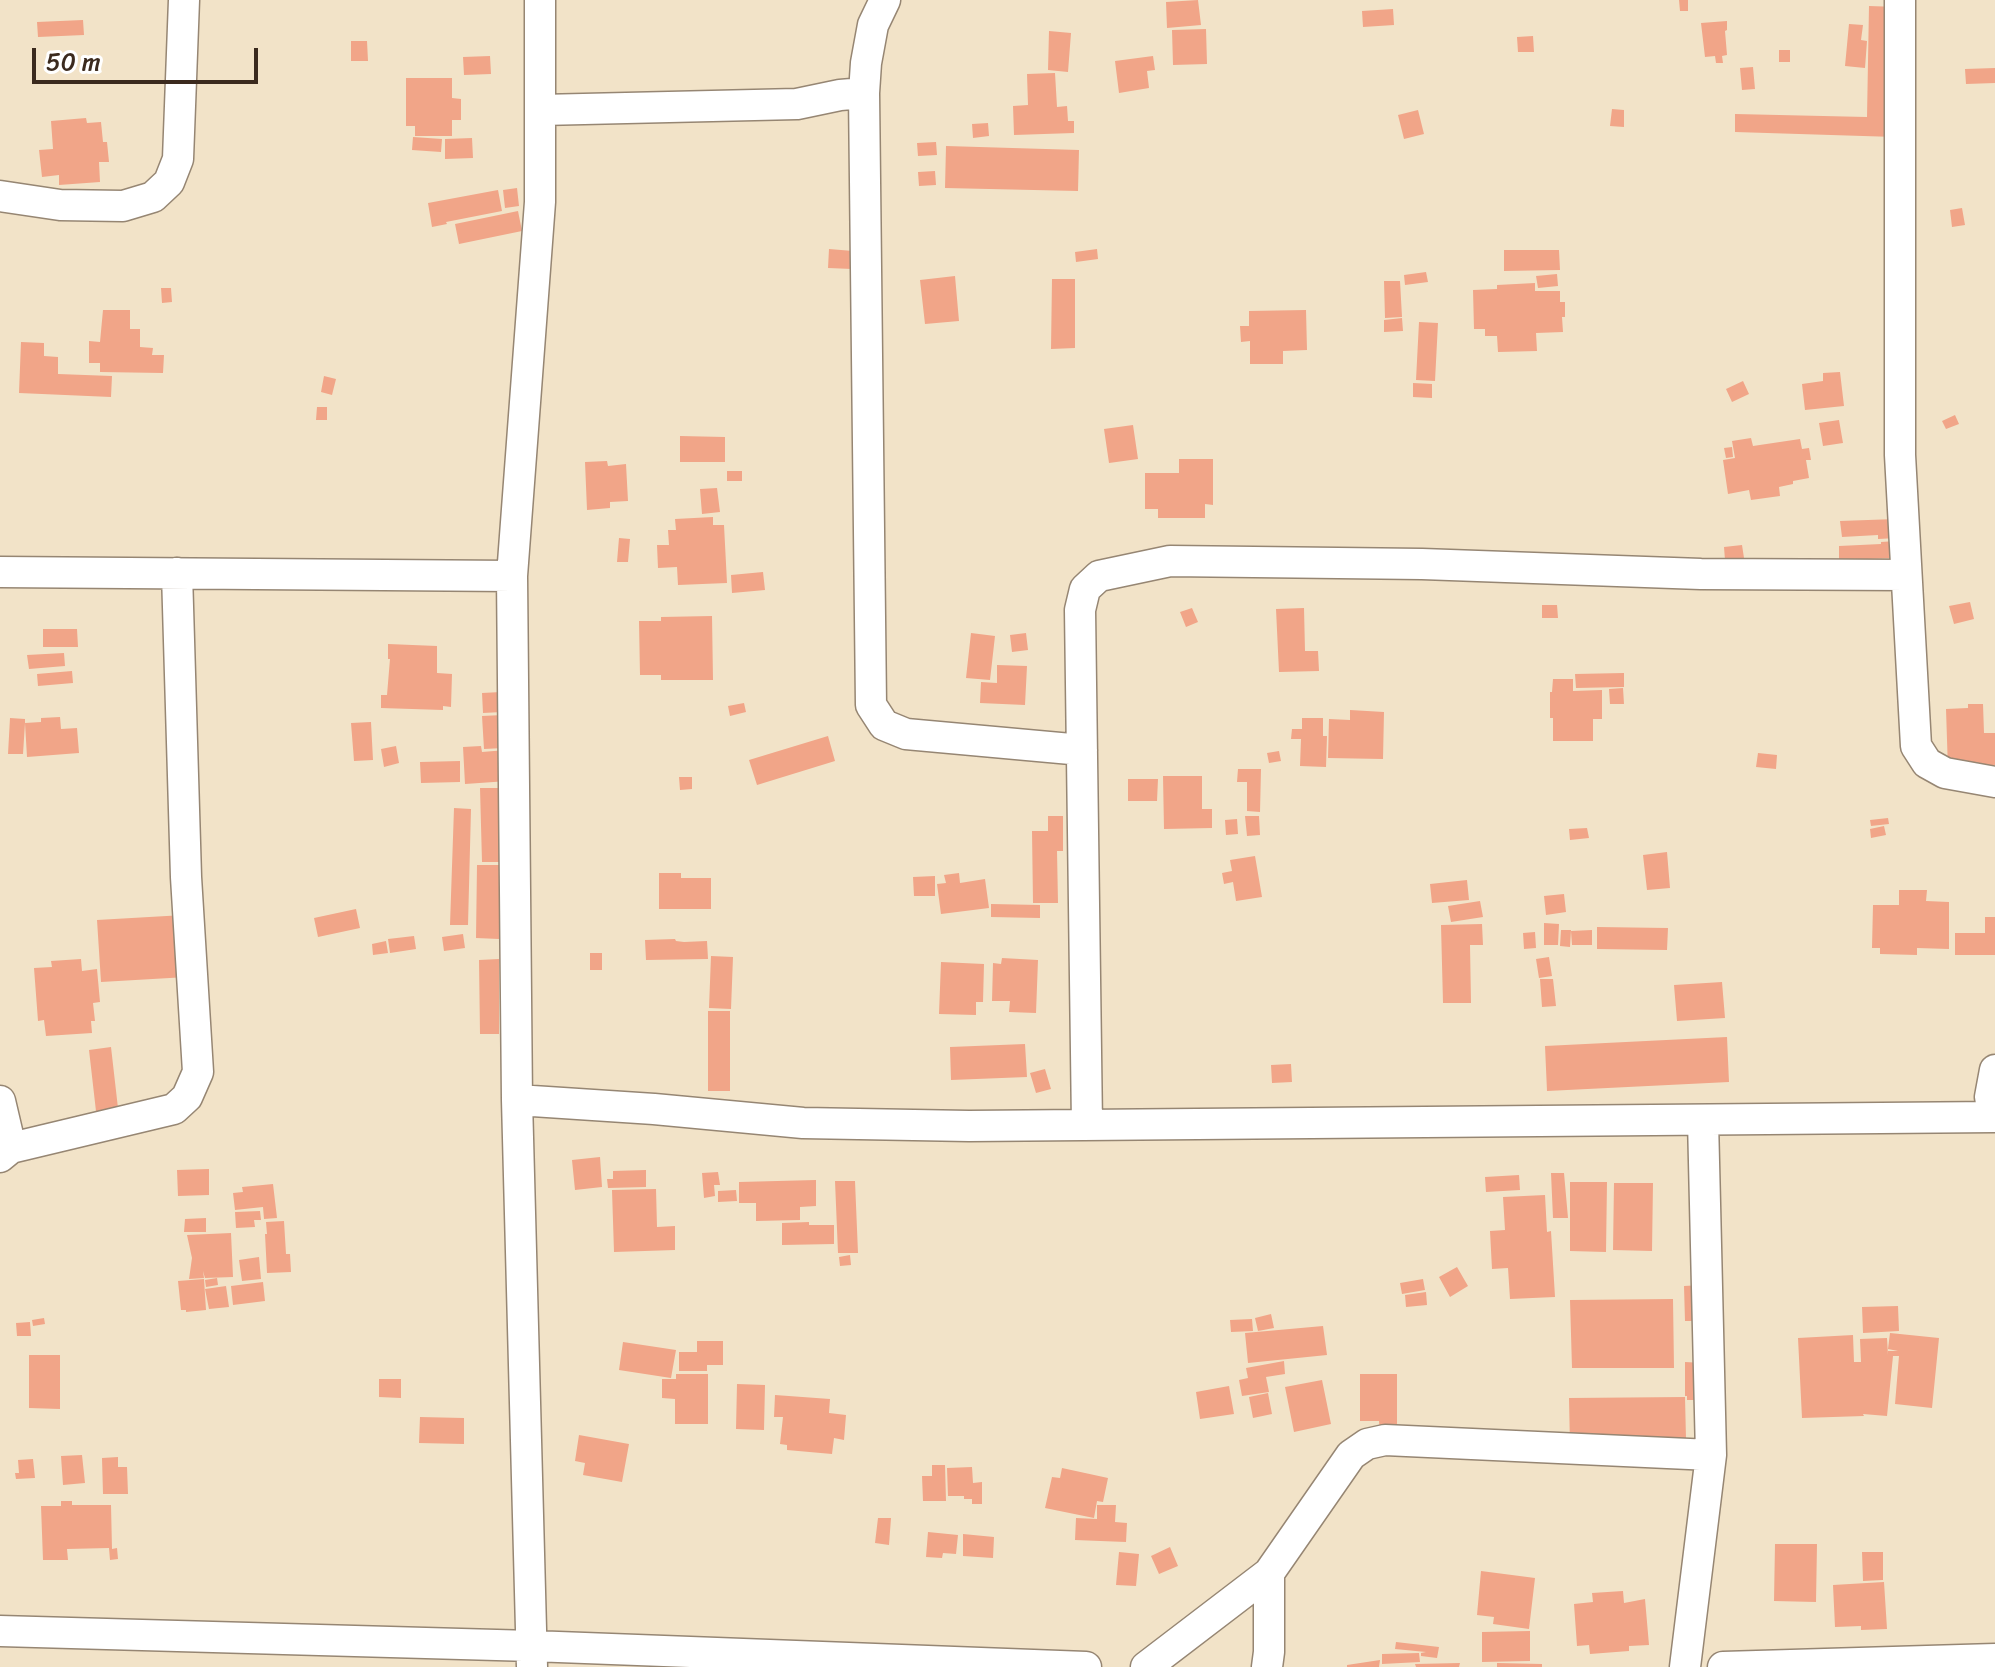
<!DOCTYPE html>
<style>
body{margin:0}
#map{position:relative;width:1995px;height:1667px;overflow:hidden;background:#f2e3c8;font-family:Sriracha,sans-serif}
canvas{display:block}
.scale{position:absolute;left:32px;top:48px;width:226px;height:36px;box-sizing:border-box;border:4px solid #3b2a1e;border-top:0;padding-left:10px;font-size:24px;line-height:28px;white-space:nowrap;color:#3b2a1e;-webkit-text-stroke:6px #fff;paint-order:stroke}
</style>
<div id="map">
<canvas width="1995" height="1667"></canvas>
<div class="scale">50 m</div>
</div>
<script>
const ctx = document.querySelector('canvas').getContext('2d');
ctx.lineJoin = 'round';
function fillPath(path, color) { ctx.fillStyle = color; ctx.fill(path, 'evenodd'); }
const poly = rows => new Path2D(rows.map(r => 'M' + r).join(''));
function stroke(path, color, width, dash) { ctx.strokeStyle = color; ctx.lineWidth = width; ctx.lineCap = dash ? 'butt' : 'round'; ctx.setLineDash(dash || []); ctx.stroke(path); }
fillPath(poly([
 [1198,0,1201,25,1167,28,1166,2],
 [1679,0,1688,0,1688,11,1680,11],
 [1869,6,1898,7,1895,137,1735,132,1735,114,1867,117],
 [1393,9,1394,25,1363,27,1362,11],
 [83,20,84,35,38,37,37,22],
 [1727,21,1727,30,1725,31,1727,55,1722,56,1723,63,1716,63,1715,56,1705,57,1701,23],
 [1849,24,1863,25,1861,40,1867,41,1865,68,1845,66],
 [1206,29,1207,64,1173,65,1172,30],
 [1049,31,1071,33,1068,72,1048,70],
 [1533,36,1534,52,1518,52,1517,37],
 [351,41,367,41,368,61,351,61],
 [1779,50,1790,50,1790,62,1779,62],
 [490,56,491,74,464,75,463,57],
 [1153,56,1155,70,1147,71,1149,88,1119,93,1115,61],
 [1753,67,1755,89,1742,90,1740,68],
 [1995,68,1995,83,1966,84,1965,69],
 [1055,73,1057,107,1067,106,1068,121,1074,121,1074,133,1014,135,1013,106,1028,105,1027,74],
 [406,78,452,78,452,98,461,99,461,120,452,120,452,136,415,136,415,126,406,126],
 [1612,109,1624,110,1624,127,1610,126],
 [1418,110,1424,134,1404,139,1398,115],
 [86,118,87,123,101,122,103,142,107,142,109,162,99,162,100,182,59,185,59,175,42,177,39,150,53,149,51,121],
 [988,123,989,136,973,138,972,124],
 [413,137,442,139,441,152,412,150],
 [472,138,473,158,445,159,445,139],
 [936,142,937,155,918,156,917,143],
 [946,146,1079,150,1078,191,945,188],
 [935,171,936,185,919,186,918,172],
 [517,188,519,206,505,208,503,190],
 [498,190,502,211,446,222,447,224,432,227,428,203],
 [1962,208,1965,225,1952,227,1950,210],
 [518,211,522,231,459,244,455,224],
 [829,249,853,251,852,269,828,268],
 [1097,249,1098,259,1076,262,1075,252],
 [1504,250,1559,250,1560,270,1504,271],
 [1426,272,1428,282,1405,285,1404,275],
 [1557,274,1558,286,1538,288,1536,276],
 [955,276,959,321,925,324,920,280],
 [1052,279,1075,279,1075,348,1051,349],
 [1384,281,1400,281,1402,317,1385,318],
 [1535,283,1535,291,1560,291,1560,302,1565,302,1565,317,1562,317,1563,332,1536,333,1537,351,1498,352,1497,336,1485,336,1485,329,1474,329,1473,290,1497,289,1497,285],
 [161,288,171,288,172,302,162,303],
 [103,310,130,310,130,329,140,329,140,347,153,348,152,355,164,355,163,373,100,372,100,363,89,363,89,341,100,342],
 [1306,310,1307,350,1283,351,1283,364,1250,364,1250,341,1241,342,1240,326,1249,326,1249,311],
 [1402,318,1403,331,1384,332,1384,320],
 [1419,322,1438,323,1435,381,1416,380],
 [21,342,44,343,44,356,58,357,58,374,112,376,111,397,19,393],
 [1840,372,1844,406,1805,410,1802,384,1823,381,1823,373],
 [324,376,336,379,332,395,321,392],
 [1743,381,1749,394,1732,402,1726,389],
 [1413,383,1432,384,1432,398,1413,397],
 [317,407,327,407,327,420,316,420],
 [1955,415,1959,424,1946,429,1942,421],
 [1839,420,1843,443,1823,446,1819,423],
 [1133,425,1138,459,1109,463,1104,429],
 [680,436,725,437,725,462,680,462],
 [1751,438,1753,446,1800,439,1802,449,1809,448,1811,460,1806,460,1809,478,1793,481,1793,484,1779,487,1780,496,1751,500,1749,490,1728,494,1723,460,1735,458,1732,441],
 [1732,447,1733,457,1726,458,1724,448],
 [1179,459,1213,459,1213,505,1205,504,1205,518,1158,518,1158,509,1145,509,1145,473,1179,473],
 [607,461,608,466,626,464,628,501,610,502,610,508,587,510,585,462],
 [727,471,742,471,742,481,727,481],
 [717,488,720,512,702,514,700,489],
 [713,517,713,525,724,525,727,583,678,585,677,567,658,568,657,545,669,545,668,530,676,530,675,519],
 [1896,519,1897,538,1878,539,1878,535,1842,537,1840,521],
 [619,538,630,539,628,562,617,562],
 [1896,541,1896,558,1839,560,1839,546,1881,544,1881,542],
 [1742,545,1744,558,1725,560,1724,547],
 [763,572,765,590,732,593,731,575],
 [1970,602,1974,619,1954,624,1949,606],
 [1542,605,1557,605,1558,618,1542,618],
 [1192,608,1198,622,1186,627,1180,612],
 [1304,608,1305,651,1318,651,1319,671,1279,672,1276,609],
 [712,616,713,680,661,680,661,675,640,675,639,621,661,621,661,617],
 [43,629,77,629,78,647,43,647],
 [971,633,995,636,990,680,966,678],
 [1026,633,1028,650,1012,652,1010,635],
 [388,644,437,646,437,673,452,674,451,707,443,706,443,710,381,708,381,695,387,695,390,659,388,659],
 [64,653,65,666,29,669,27,655],
 [997,665,1027,666,1025,705,980,703,981,682,997,683],
 [72,671,73,683,38,686,37,674],
 [1624,673,1624,687,1576,688,1575,674],
 [1553,679,1573,679,1573,691,1602,690,1602,719,1593,719,1593,741,1553,741,1553,718,1550,718,1550,692,1552,692],
 [1623,688,1624,704,1610,704,1609,689],
 [501,692,502,712,483,713,482,693],
 [744,703,746,712,730,716,728,706],
 [1968,704,1983,704,1984,733,1995,733,1995,765,1948,770,1946,709,1968,708],
 [1350,710,1384,712,1383,759,1328,758,1329,719,1350,720],
 [503,715,504,748,484,749,482,716],
 [60,717,61,729,77,728,79,753,27,757,25,723,23,754,8,754,10,718,25,719,25,723,41,722,41,718],
 [1302,718,1323,718,1323,736,1327,736,1326,767,1300,766,1301,739,1291,739,1292,729,1302,729],
 [371,722,373,760,354,761,351,723],
 [828,736,835,761,757,785,749,760],
 [396,746,399,763,384,767,381,749],
 [481,746,482,752,506,750,508,781,465,784,463,747],
 [1279,751,1281,761,1269,763,1267,753],
 [1758,753,1777,755,1776,769,1756,767],
 [460,761,460,782,421,783,420,762],
 [1238,769,1261,769,1260,812,1247,811,1247,782,1237,782],
 [1163,776,1202,776,1202,809,1212,809,1212,828,1164,829],
 [679,777,692,777,692,789,680,790],
 [1128,779,1158,779,1157,801,1128,801],
 [480,788,503,788,505,862,482,862],
 [454,808,471,809,468,925,450,925],
 [1048,816,1063,816,1063,851,1057,851,1058,903,1033,903,1032,831,1048,831],
 [1245,816,1259,816,1260,835,1247,836],
 [1888,818,1889,824,1871,826,1870,820],
 [1237,819,1238,834,1226,835,1225,820],
 [1884,826,1886,835,1871,838,1870,829],
 [1587,828,1589,838,1570,840,1569,829],
 [1667,852,1670,888,1647,890,1643,855],
 [1255,856,1262,897,1236,901,1233,882,1224,884,1222,873,1232,871,1230,860],
 [477,865,501,865,499,939,476,938],
 [659,873,681,873,681,878,711,878,711,909,659,909],
 [959,873,960,883,985,879,989,908,941,914,937,884,946,883,944,875],
 [935,876,935,896,914,896,913,877],
 [1467,880,1469,900,1432,903,1430,884],
 [1899,890,1927,890,1926,901,1949,902,1949,949,1917,948,1917,955,1880,954,1880,948,1872,948,1873,905,1899,905],
 [1564,894,1566,912,1546,915,1544,896],
 [1480,901,1483,917,1451,922,1448,906],
 [991,904,1040,905,1040,918,991,917],
 [356,909,360,928,318,937,314,918],
 [184,915,187,977,101,982,97,920],
 [1985,917,1995,917,1995,955,1955,955,1955,933,1985,933],
 [1544,923,1559,924,1558,945,1544,945],
 [1482,924,1483,945,1470,945,1471,1003,1443,1003,1441,925],
 [1597,927,1668,928,1667,950,1597,949],
 [1561,930,1571,930,1570,947,1560,946],
 [1592,930,1592,945,1572,945,1571,931],
 [1535,932,1536,948,1524,949,1523,933],
 [463,934,465,948,444,951,442,937],
 [414,936,416,949,390,953,388,939],
 [675,939,676,941,684,942,707,941,708,959,646,960,645,940],
 [386,941,388,953,373,955,372,944],
 [590,953,602,953,602,970,590,970],
 [711,956,733,957,731,1009,709,1008],
 [1549,957,1552,976,1539,978,1536,959],
 [1002,958,1038,960,1036,1013,1009,1012,1010,1001,992,1001,993,963,1001,964],
 [81,959,82,971,97,969,100,1002,93,1003,95,1021,91,1021,92,1033,46,1036,44,1020,38,1021,34,968,52,967,51,961],
 [499,959,499,1034,480,1034,479,960],
 [941,962,984,964,983,1002,976,1002,976,1015,939,1014],
 [1540,979,1553,979,1556,1006,1542,1007],
 [1722,982,1725,1018,1677,1021,1674,985],
 [708,1011,730,1011,730,1091,708,1091],
 [1727,1037,1729,1082,1547,1091,1545,1046],
 [1025,1044,1027,1077,951,1080,950,1047],
 [111,1047,119,1117,97,1120,89,1050],
 [1291,1064,1292,1082,1272,1083,1271,1065],
 [1045,1069,1051,1089,1036,1093,1030,1073],
 [600,1157,602,1187,575,1190,572,1160],
 [209,1169,209,1195,178,1196,177,1170],
 [646,1170,646,1187,608,1188,607,1179,613,1179,613,1171],
 [718,1172,720,1185,714,1185,715,1196,704,1198,702,1173],
 [1551,1173,1564,1173,1568,1218,1553,1218],
 [1519,1175,1520,1190,1486,1192,1485,1177],
 [816,1180,816,1206,800,1207,800,1220,756,1221,756,1203,739,1203,739,1182],
 [835,1181,855,1181,858,1253,838,1253],
 [1570,1182,1607,1182,1606,1252,1570,1251],
 [1614,1183,1653,1183,1652,1251,1613,1250],
 [273,1184,277,1218,264,1219,263,1207,235,1210,233,1193,243,1192,242,1187],
 [656,1189,657,1227,675,1226,675,1250,614,1252,612,1190],
 [736,1190,737,1201,718,1202,718,1191],
 [1545,1195,1547,1232,1551,1231,1555,1297,1510,1299,1508,1268,1492,1269,1490,1231,1505,1230,1503,1197],
 [260,1211,261,1220,254,1220,255,1227,236,1228,235,1212],
 [206,1218,206,1232,184,1232,185,1219],
 [284,1221,286,1254,290,1254,291,1272,267,1273,265,1234,267,1234,266,1222],
 [809,1222,809,1225,834,1225,834,1244,782,1245,782,1223],
 [231,1233,233,1277,205,1278,203,1271,204,1278,189,1279,192,1258,187,1235],
 [850,1255,851,1265,840,1266,839,1257],
 [259,1257,261,1279,242,1281,239,1260],
 [1457,1267,1468,1286,1450,1297,1439,1277],
 [217,1278,218,1285,206,1287,205,1280],
 [204,1279,206,1310,186,1312,186,1310,181,1310,178,1281],
 [1423,1279,1425,1290,1402,1294,1400,1283],
 [263,1282,265,1301,233,1305,231,1286],
 [1702,1285,1703,1321,1685,1321,1684,1286],
 [226,1286,229,1307,209,1309,205,1289],
 [1426,1292,1427,1305,1406,1307,1405,1295],
 [1673,1299,1674,1368,1572,1368,1570,1300],
 [1898,1306,1899,1331,1863,1333,1862,1307],
 [1271,1314,1274,1328,1258,1331,1255,1318],
 [44,1318,45,1324,33,1326,32,1320],
 [1252,1319,1253,1331,1231,1332,1230,1320],
 [30,1322,31,1336,17,1336,16,1323],
 [1323,1326,1327,1355,1248,1363,1245,1333],
 [1890,1333,1939,1338,1932,1408,1895,1404,1899,1356,1893,1356,1887,1416,1863,1414,1864,1416,1802,1418,1798,1338,1853,1335,1854,1362,1861,1362,1860,1339,1887,1338,1888,1355,1888,1351,1898,1351,1888,1349],
 [697,1341,723,1341,723,1365,707,1365,707,1371,679,1371,679,1352,697,1352],
 [623,1342,676,1350,671,1378,619,1370],
 [29,1355,60,1355,60,1409,29,1408],
 [1284,1361,1285,1374,1266,1377,1269,1392,1242,1396,1239,1380,1248,1378,1246,1368],
 [1685,1362,1704,1363,1703,1400,1687,1400,1687,1396,1685,1396],
 [676,1374,708,1374,708,1424,675,1424,675,1399,662,1398,662,1379,679,1379,676,1379],
 [1360,1374,1397,1374,1397,1433,1380,1433,1379,1421,1360,1421],
 [379,1379,401,1379,401,1398,379,1397],
 [1322,1380,1331,1424,1294,1432,1285,1387],
 [737,1384,765,1385,764,1430,736,1429],
 [1229,1386,1234,1414,1200,1419,1196,1392],
 [1268,1393,1272,1414,1253,1418,1249,1397],
 [775,1395,830,1399,829,1413,846,1415,844,1440,834,1438,832,1454,787,1450,787,1445,780,1444,783,1417,774,1417],
 [1685,1397,1686,1439,1570,1447,1569,1398],
 [420,1417,464,1418,464,1444,419,1443],
 [579,1435,629,1444,622,1482,583,1475,585,1463,575,1461],
 [82,1455,85,1483,63,1485,61,1456],
 [118,1457,118,1467,127,1467,128,1494,103,1494,102,1458],
 [33,1459,35,1478,16,1479,15,1473,19,1473,18,1460],
 [932,1465,945,1465,946,1501,923,1501,922,1476,932,1476],
 [972,1467,973,1483,982,1482,982,1504,972,1504,972,1499,964,1499,964,1496,948,1496,947,1468],
 [1062,1468,1108,1478,1103,1502,1097,1501,1094,1518,1045,1508,1052,1477,1060,1478],
 [61,1501,72,1501,72,1505,111,1505,112,1549,117,1548,118,1559,110,1560,109,1548,67,1549,68,1560,43,1560,41,1506,61,1506],
 [1097,1505,1116,1505,1115,1522,1127,1523,1126,1542,1075,1540,1076,1518,1097,1519],
 [878,1518,891,1518,889,1545,875,1543],
 [928,1532,958,1535,956,1554,943,1553,942,1558,926,1557],
 [963,1534,994,1537,993,1558,963,1556],
 [1775,1544,1817,1544,1816,1602,1774,1601],
 [1170,1547,1178,1566,1159,1574,1151,1556],
 [1119,1552,1139,1554,1136,1586,1116,1585],
 [1862,1552,1883,1552,1883,1580,1863,1581],
 [1481,1571,1535,1578,1529,1629,1493,1624,1494,1617,1477,1615],
 [1884,1582,1887,1629,1861,1630,1861,1626,1835,1627,1833,1585],
 [1623,1591,1624,1603,1645,1599,1649,1645,1629,1646,1629,1651,1590,1654,1589,1645,1577,1646,1574,1604,1593,1602,1592,1593],
 [1530,1631,1530,1661,1482,1662,1482,1632],
 [1396,1642,1439,1647,1437,1658,1421,1656,1421,1653,1426,1652,1395,1649],
 [1419,1653,1420,1662,1382,1664,1382,1654],
 [1380,1660,1379,1667,1347,1667,1347,1665],
 [1460,1663,1459,1667,1416,1667,1415,1664],
 [1497,1663,1542,1664,1542,1667,1497,1667]
]), '#f1a588');
const street = poly([
 [1900,0,1900,455,1916,746,1927,763,1945,773,1995,782],
 [864,93,871,705,884,725,906,734,1082,750],
 [541,110,797,104,840,95,864,93,866,63,873,25,885,0],
 [0,196,60,205,123,206,153,197,169,182,178,159,184,0],
 [0,572,512,576],
 [1990,1097,1995,1070],
 [517,1100,654,1109,803,1123,969,1126,1995,1117],
 [0,1101,11,1148],
 [1087,1125,1080,610,1085,589,1099,576,1170,561,1422,564,1701,574,1906,575],
 [0,1157,11,1148,174,1109,187,1097,198,1072,186,877,177,573],
 [0,1631,532,1646,1086,1667],
 [532,1667,517,1100,512,576,540,202,540,0],
 [1146,1667,1269,1573,1351,1455,1367,1444,1385,1440,1711,1455],
 [1267,1667,1269,1652,1269,1573],
 [1685,1667,1711,1455,1703,1120],
 [1723,1667,1995,1659]
]);
stroke(street, '#968673', 33);
stroke(street, '#fff', 30);
</script>
